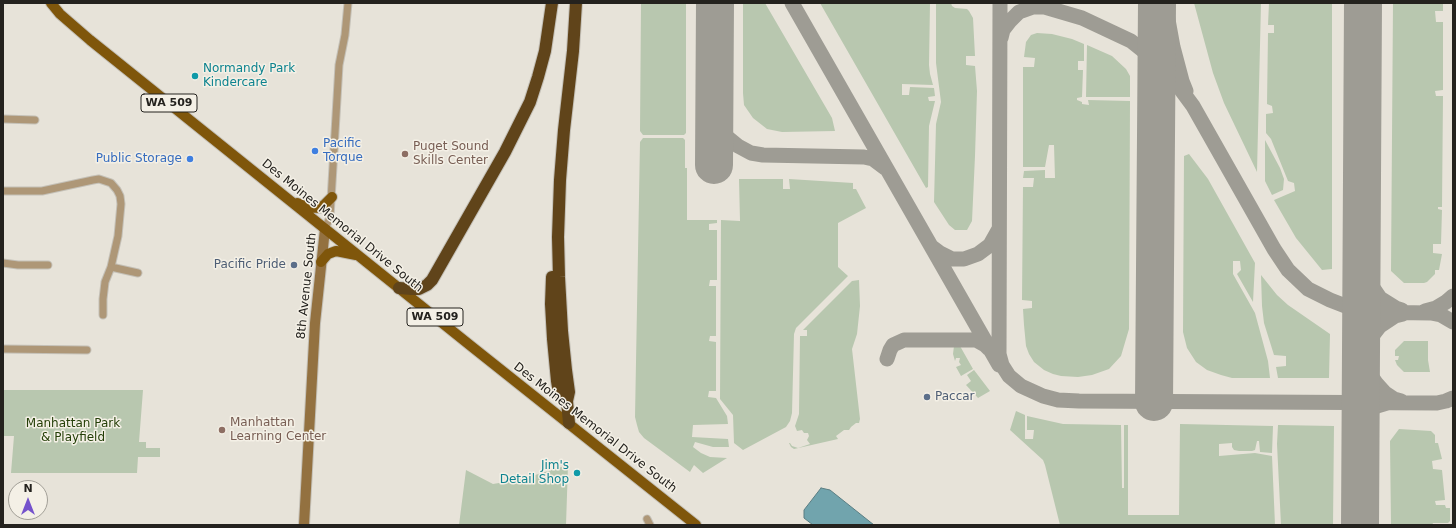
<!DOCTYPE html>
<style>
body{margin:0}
#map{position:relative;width:1456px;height:528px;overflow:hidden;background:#e7e3d9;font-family:"DejaVu Sans",sans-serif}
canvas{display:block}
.frame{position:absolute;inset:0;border:4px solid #24221e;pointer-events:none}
.north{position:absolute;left:8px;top:480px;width:40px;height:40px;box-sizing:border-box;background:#f4f0e6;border:1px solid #a19e96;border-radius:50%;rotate:0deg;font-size:11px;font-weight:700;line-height:16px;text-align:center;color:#24221e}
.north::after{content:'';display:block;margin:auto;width:14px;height:18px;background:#7552cc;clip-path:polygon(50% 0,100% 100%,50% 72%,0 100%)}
</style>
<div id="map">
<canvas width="1456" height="528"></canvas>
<div class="frame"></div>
<div class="north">N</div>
</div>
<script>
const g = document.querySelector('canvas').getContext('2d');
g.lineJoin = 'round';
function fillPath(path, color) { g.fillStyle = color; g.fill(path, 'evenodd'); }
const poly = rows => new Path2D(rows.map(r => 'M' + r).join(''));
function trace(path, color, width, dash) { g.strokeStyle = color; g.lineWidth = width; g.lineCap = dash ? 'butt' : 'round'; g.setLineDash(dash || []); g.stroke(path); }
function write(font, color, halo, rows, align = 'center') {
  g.font = font + ' "DejaVu Sans",sans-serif'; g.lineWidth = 3; g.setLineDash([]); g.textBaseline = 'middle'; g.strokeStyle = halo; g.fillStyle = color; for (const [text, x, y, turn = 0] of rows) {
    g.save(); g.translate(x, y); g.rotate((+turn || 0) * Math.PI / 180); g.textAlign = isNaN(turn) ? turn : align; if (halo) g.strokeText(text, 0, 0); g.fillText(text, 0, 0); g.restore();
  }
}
fillPath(poly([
 [641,3,686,3,686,133,684,135,643,135,640,131],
 [743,3,765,3,832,118,835,131,782,132,767,129,753,118,744,105,743,93],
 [820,3,930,3,929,65,930,74,933,85,902,84,902,95,909,95,910,87,934,88,935,96,928,97,929,101,935,101,929,126,928,187,926,188],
 [936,3,951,3,952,6,955,8,967,9,969,11,973,18,975,56,966,56,966,65,975,66,977,91,975,156,972,221,967,230,955,230,949,225,934,202,936,124,941,102,936,63],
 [1194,3,1261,3,1257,172,1224,103,1213,73],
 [1269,3,1332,3,1332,269,1322,270,1296,238,1274,200,1295,191,1294,183,1288,181,1271,139,1266,133,1266,114,1273,113,1272,106,1267,104,1268,33,1274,33,1274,25,1268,25],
 [1393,3,1443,3,1443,11,1435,11,1436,22,1443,22,1443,90,1435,91,1436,96,1443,96,1442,207,1438,207,1438,209,1442,210,1441,244,1433,244,1433,253,1442,254,1439,270,1435,270,1435,274,1427,282,1424,283,1404,283,1391,271],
 [1037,33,1052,34,1072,39,1084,44,1084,61,1078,61,1078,70,1083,70,1082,97,1077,98,1077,100,1082,102,1082,104,1089,105,1088,100,1130,101,1129,329,1121,356,1109,369,1092,375,1078,377,1061,376,1053,374,1044,370,1034,362,1029,354,1026,346,1024,325,1023,309,1032,308,1032,301,1022,300,1023,187,1033,187,1034,178,1023,178,1024,171,1045,170,1045,178,1055,178,1054,145,1049,145,1045,167,1023,167,1023,67,1034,67,1035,58,1024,57,1026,42,1031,35],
 [1087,45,1112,56,1126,69,1130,76,1130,97,1086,97],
 [643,138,683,138,685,140,685,168,687,168,687,220,717,220,717,223,709,224,709,230,717,230,717,280,710,280,709,286,716,286,716,336,710,336,709,341,716,342,716,391,709,391,708,397,716,398,727,416,728,424,693,425,692,437,728,439,729,447,713,447,695,442,693,447,701,453,710,457,727,458,703,473,694,465,690,472,644,438,639,432,637,425,635,417,640,142],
 [1265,140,1280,168,1284,179,1283,190,1272,195,1265,181],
 [1189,154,1208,179,1255,263,1253,302,1237,274,1241,270,1240,261,1233,261,1233,274,1255,313,1268,361,1270,378,1232,378,1221,375,1207,370,1196,362,1187,348,1183,332,1184,156],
 [739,179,783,179,783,189,790,189,789,179,853,183,853,189,856,189,866,208,838,223,838,267,848,276,796,328,794,334,792,413,790,421,786,427,743,450,734,443,733,415,720,399,721,220,740,221],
 [1261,275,1277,295,1288,305,1330,334,1329,378,1278,378,1276,367,1286,366,1286,356,1274,355,1264,323,1262,306],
 [859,280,860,306,857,334,852,349,860,419,859,423,856,423,851,427,849,430,844,430,836,436,838,439,794,449,791,447,789,443,790,443,792,446,798,448,810,444,807,440,809,436,808,433,804,433,802,430,797,431,795,426,799,414,800,336,807,336,807,330,803,330,852,281],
 [1404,341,1428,341,1428,360,1430,372,1404,372,1397,365,1395,360,1398,360,1399,356,1395,356,1395,350],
 [954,346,960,346,973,369,961,376,956,367,961,365,959,362,960,358,956,358,955,361,953,354],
 [974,370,990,391,978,398,966,385,971,381,967,375],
 [3,390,143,390,139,442,146,442,146,448,160,448,160,457,138,457,137,473,11,473,14,436,3,436],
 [1016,411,1025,415,1025,439,1033,439,1034,430,1027,430,1027,416,1063,424,1121,425,1122,488,1124,488,1124,425,1128,425,1128,515,1179,515,1180,424,1273,426,1272,453,1260,452,1259,441,1257,441,1255,450,1252,451,1239,451,1234,450,1232,447,1232,443,1219,444,1219,456,1255,453,1272,456,1275,525,1060,525,1045,465,1043,460,1010,430],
 [1278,425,1334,426,1333,525,1281,525,1277,444],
 [1399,429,1431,431,1435,435,1435,443,1438,443,1442,459,1432,461,1433,469,1442,470,1445,500,1435,501,1436,505,1445,505,1446,508,1450,508,1450,521,1448,523,1433,523,1432,525,1391,525,1390,441],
 [568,465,566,525,459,525,466,470,493,484,522,479]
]), '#b8c7af');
const water = poly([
 [821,488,830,490,874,525,813,525,804,518,804,510,821,488]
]);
fillPath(water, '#71a4ad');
trace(water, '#5a7d82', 1);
trace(poly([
 [792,3,999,365],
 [1000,3,999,354,1002,365,1009,376,1021,386,1043,396,1058,400,1079,401,1437,403,1446,401,1453,398],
 [1031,3,1082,18,1131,41,1156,61,1176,83,1193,106,1274,249,1288,270,1308,289,1330,300,1361,312,1431,313,1441,315,1453,322],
 [1165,3,1173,47,1182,81,1186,91],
 [1001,38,1003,30,1010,21,1019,12,1033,7,1042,7],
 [715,105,720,126,727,137,738,146,751,153,763,155,864,157,873,159,885,168],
 [932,247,940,253,952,259,964,259,978,254,990,245,999,229],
 [1362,249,1369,282,1380,298,1396,308,1402,310],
 [1425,311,1436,308,1446,302,1453,296],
 [1362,354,1365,367,1376,383,1385,393,1394,399,1401,401],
 [887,359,890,350,893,345,904,340,976,340,985,345,989,349],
 [1361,365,1365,349,1373,335,1380,326,1395,316,1403,314],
 [1361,429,1370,411,1377,406,1387,403]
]), '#9e9c94', 15);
trace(poly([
 [714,165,715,3],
 [1154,402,1157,3],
 [1360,525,1363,3]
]), '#9e9c94', 38);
const street = poly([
 [3,119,35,120],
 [3,191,42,191,93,180,99,179,111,183,117,190,120,196,121,204,118,236,111,267,105,282,103,299,103,315],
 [325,229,330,217,339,65,345,35,348,3],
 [3,263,18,265,48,265],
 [111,267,138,273],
 [3,349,87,350],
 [647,519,650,525]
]);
const secondary = poly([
 [304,525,315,323,325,229]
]);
const primary = poly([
 [51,3,60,14,90,40,471,346,696,525],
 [297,203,307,207,319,208,324,205,332,197],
 [321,262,328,254,336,251,356,255]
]);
const highway = poly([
 [552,277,551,304,553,339,557,381,559,393,567,401],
 [399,288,412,289,419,289,427,285,432,280,505,152,530,102,538,77,545,51,552,3],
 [569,423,567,401,569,392,566,370,562,331,559,277,558,237,560,180,564,130,573,51,576,3]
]);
trace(street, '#c4c0b7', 9);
trace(secondary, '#c4c0b7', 12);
trace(primary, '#c4c0b7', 12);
trace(highway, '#c4c0b7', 14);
trace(street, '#ae9777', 7);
trace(secondary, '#937140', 10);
trace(primary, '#7f560b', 10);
trace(highway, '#60441a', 12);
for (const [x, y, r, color] of [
 [195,76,4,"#0f9aa8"],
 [315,151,4,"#3f7fe0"],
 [405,154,4,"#8d6e63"],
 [190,159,4,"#3f7fe0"],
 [294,265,4,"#5c6f8a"],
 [927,397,4,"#5c6f8a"],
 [222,430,4,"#8d6e63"],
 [577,473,4,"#0f9aa8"]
]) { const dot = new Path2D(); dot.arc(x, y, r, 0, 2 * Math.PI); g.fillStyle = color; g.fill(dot); trace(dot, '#f4f0e6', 1.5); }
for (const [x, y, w] of [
 [169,103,56],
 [435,317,56]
]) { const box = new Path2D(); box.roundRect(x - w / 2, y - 9, w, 18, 3); g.fillStyle = '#f4f0e6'; g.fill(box); trace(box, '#24221e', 1); }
write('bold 11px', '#24221e', null, [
 ["WA 509",169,103],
 ["WA 509",435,317]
]);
write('12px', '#0d838f', '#f4f0e6', [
 ["Normandy Park",203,69],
 ["Kindercare",203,83],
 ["Jim's",569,466,"right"],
 ["Detail Shop",569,480,"right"]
], 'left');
write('12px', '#366cbe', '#f4f0e6', [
 ["Pacific",323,144],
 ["Torque",323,158],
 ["Public Storage",182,159,"right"]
], 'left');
write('12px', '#785e54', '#f4f0e6', [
 ["Puget Sound",413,147],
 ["Skills Center",413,161],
 ["Manhattan",230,423],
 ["Learning Center",230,437]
], 'left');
write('12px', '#24221e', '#f4f0e6', [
 ["Des Moines Memorial Drive South",342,226,39],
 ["8th Avenue South",307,286,-84],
 ["Des Moines Memorial Drive South",595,428,38]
]);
write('12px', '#4e5e75', '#f4f0e6', [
 ["Pacific Pride",286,265],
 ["Paccar",935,397,"left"]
], 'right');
write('12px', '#233e07', '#f4f0e6', [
 ["Manhattan Park",73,424],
 ["& Playfield",73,438]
]);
</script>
